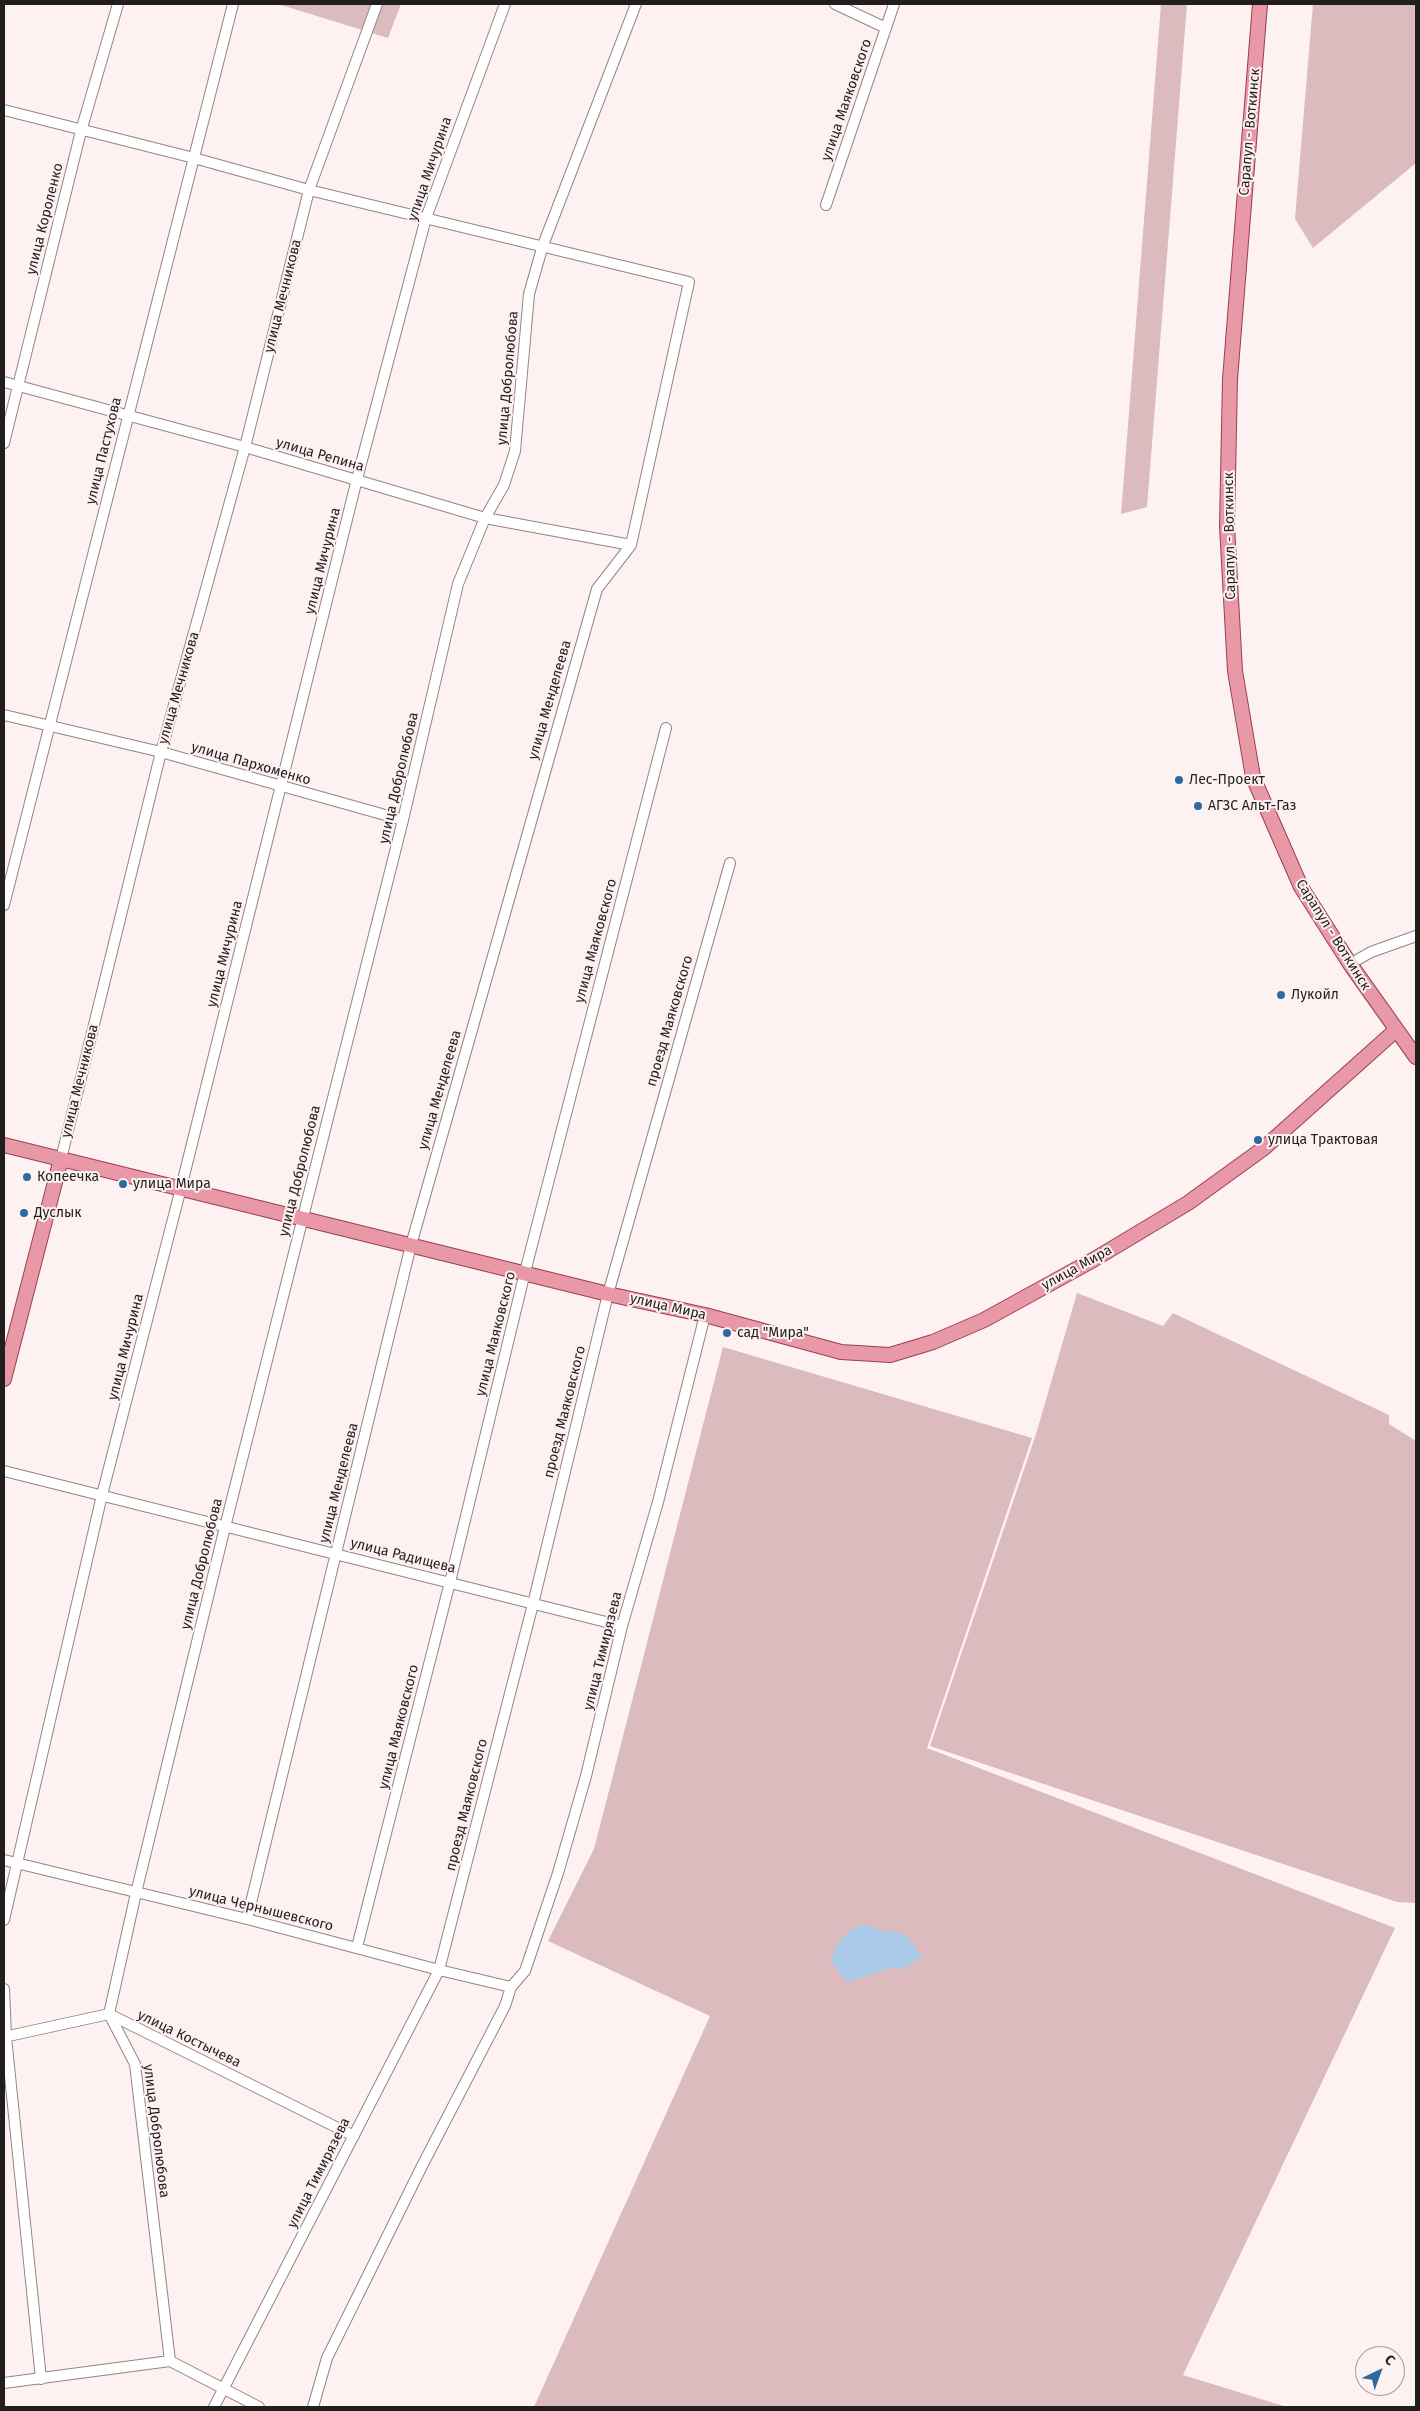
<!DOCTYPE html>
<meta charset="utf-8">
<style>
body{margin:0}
#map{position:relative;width:1420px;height:2411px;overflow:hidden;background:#fdf1f1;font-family:"Fira Sans",sans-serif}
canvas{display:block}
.frame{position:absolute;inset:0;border:5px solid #231e1e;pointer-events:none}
.north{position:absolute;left:1355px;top:2346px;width:50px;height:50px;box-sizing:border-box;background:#fdf1f1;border:1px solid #a69d9d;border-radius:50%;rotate:42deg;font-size:14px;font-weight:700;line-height:20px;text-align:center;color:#231e1e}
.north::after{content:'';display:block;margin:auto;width:18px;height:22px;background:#2e69a1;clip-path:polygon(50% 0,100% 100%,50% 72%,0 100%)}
</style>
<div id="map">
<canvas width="1420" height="2411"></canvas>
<div class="frame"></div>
<div class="north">С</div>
</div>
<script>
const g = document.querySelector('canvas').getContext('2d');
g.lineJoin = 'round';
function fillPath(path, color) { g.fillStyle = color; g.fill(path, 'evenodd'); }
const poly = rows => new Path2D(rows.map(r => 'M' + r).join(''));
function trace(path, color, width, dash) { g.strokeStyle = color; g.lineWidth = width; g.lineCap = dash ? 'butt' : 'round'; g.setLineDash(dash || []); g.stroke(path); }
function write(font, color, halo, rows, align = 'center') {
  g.font = font + ' "Fira Sans",sans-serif'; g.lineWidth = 4; g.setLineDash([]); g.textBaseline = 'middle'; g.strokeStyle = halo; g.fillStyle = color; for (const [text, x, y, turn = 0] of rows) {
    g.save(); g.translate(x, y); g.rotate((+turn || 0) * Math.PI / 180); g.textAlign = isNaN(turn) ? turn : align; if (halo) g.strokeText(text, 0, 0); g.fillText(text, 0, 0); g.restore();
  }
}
fillPath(poly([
 [278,4,401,4,388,38],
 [1161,4,1187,4,1147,507,1121,514],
 [1313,4,1416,4,1416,163,1313,248,1295,219],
 [1077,1293,1163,1326,1173,1313,1389,1415,1389,1424,1416,1441,1416,1903,1397,1902,930,1746,1036,1434],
 [723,1347,1032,1438,927,1748,1395,1928,1183,2375,1287,2407,534,2407,710,2016,548,1941,594,1849]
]), '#dbbbbd');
fillPath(poly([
 [865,1924,881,1931,895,1931,908,1937,922,1957,901,1970,892,1967,847,1982,830,1960,838,1943,852,1929]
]), '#abcaea');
const minor = poly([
 [835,4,886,28],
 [4,110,194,158,309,190,689,282,631,545,597,589,411,1245,247,1919],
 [826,205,894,4],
 [4,382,245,447,485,518,631,545],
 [4,443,81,131,118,4],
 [4,715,161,752,403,820],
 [4,905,233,4],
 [1350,964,1371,952,1416,936],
 [61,1159,161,752,245,447,309,190,377,4],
 [4,1471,622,1626],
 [4,1860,247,1919,439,1970,511,1987],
 [4,1920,102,1495,181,1188,357,479,426,218,505,4],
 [357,1947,450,1582,525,1272,666,728],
 [4,1989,6,2037,41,2379],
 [4,2037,109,2014,354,2136],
 [170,2361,135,2064,109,2014,136,1893,225,1527,403,820,458,584,485,518,504,485,515,451,529,294,543,245,636,4],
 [4,2383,170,2361,259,2407],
 [214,2407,439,1970,533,1604,608,1294,730,863],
 [313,2407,327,2358,422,2166,505,2006,511,1987,525,1971,558,1873,586,1776,622,1626,658,1502,705,1315]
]);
const major = poly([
 [1260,4,1230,379,1227,526,1235,671,1253,777,1301,887,1350,964,1416,1057],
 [4,1145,608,1294,705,1315,841,1352,890,1355,933,1342,984,1320,1093,1260,1188,1203,1264,1148,1396,1030],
 [4,1379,61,1159]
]);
trace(minor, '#938586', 12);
trace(major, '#994150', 16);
trace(minor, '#fff', 10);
trace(major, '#e898a6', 14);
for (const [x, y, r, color] of [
 [1179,780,5,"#2e69a1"],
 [1198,806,5,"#2e69a1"],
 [1281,995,5,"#2e69a1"],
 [1258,1140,5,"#2e69a1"],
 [27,1177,5,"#2e69a1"],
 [123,1184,5,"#2e69a1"],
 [24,1213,5,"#2e69a1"],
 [727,1333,5,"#2e69a1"]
]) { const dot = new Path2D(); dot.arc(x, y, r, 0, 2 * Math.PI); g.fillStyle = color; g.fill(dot); trace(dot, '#fdf1f1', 2); }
write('14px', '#231e1e', '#fdf1f1', [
 ["улица Маяковского",847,100,-71],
 ["Сарапул - Воткинск",1250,132,-85],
 ["улица Мичурина",430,169,-71],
 ["улица Короленко",45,219,-76],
 ["улица Мечникова",283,296,-76],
 ["улица Добролюбова",508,378,-85],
 ["улица Пастухова",104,451,-76],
 ["улица Репина",320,455,16],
 ["Сарапул - Воткинск",1230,536,-91],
 ["улица Мичурина",323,561,-76],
 ["улица Мечникова",179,688,-74],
 ["улица Менделеева",550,700,-74],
 ["улица Пархоменко",251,764,16],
 ["улица Добролюбова",399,778,-77],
 ["Сарапул - Воткинск",1333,935,58],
 ["улица Маяковского",596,941,-75],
 ["улица Мичурина",225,954,-76],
 ["проезд Маяковского",670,1021,-74],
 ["улица Мечникова",80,1081,-76],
 ["улица Менделеева",440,1090,-74],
 ["улица Добролюбова",300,1171,-76],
 ["улица Мира",1077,1268,-29],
 ["улица Мира",668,1307,13],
 ["улица Маяковского",496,1334,-76],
 ["улица Мичурина",126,1347,-76],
 ["проезд Маяковского",565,1412,-76],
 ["улица Менделеева",339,1483,-76],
 ["улица Радищева",403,1556,14],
 ["улица Добролюбова",202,1564,-76],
 ["улица Тимирязева",603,1651,-76],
 ["улица Маяковского",399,1727,-76],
 ["проезд Маяковского",467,1805,-76],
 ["улица Чернышевского",261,1909,14],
 ["улица Костычева",189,2039,26],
 ["улица Добролюбова",156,2131,83],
 ["улица Тимирязева",319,2173,-63]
]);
write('14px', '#231e1e', '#fdf1f1', [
 ["Лес-Проект",1189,780],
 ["АГЗС Альт-Газ",1208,806],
 ["Лукойл",1291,995],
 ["улица Трактовая",1268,1140],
 ["Копеечка",37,1177],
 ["улица Мира",133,1184],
 ["Дуслык",34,1213],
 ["сад \"Мира\"",737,1333]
], 'left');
</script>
